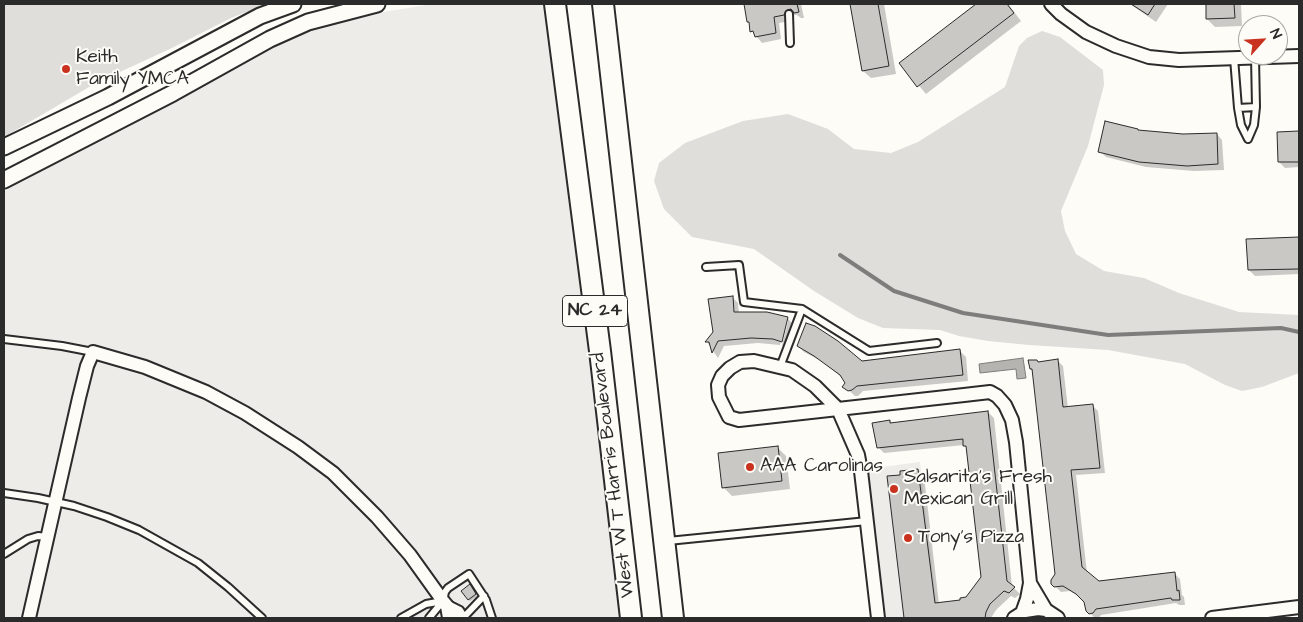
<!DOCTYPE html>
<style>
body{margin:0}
#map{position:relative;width:1303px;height:622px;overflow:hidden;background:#fdfcf7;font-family:"Architects Daughter",sans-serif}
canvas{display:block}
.frame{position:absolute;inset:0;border:5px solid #2b2b2b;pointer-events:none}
.north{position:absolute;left:1238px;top:15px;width:50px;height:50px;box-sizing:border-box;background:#fdfcf7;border:1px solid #a9a8a5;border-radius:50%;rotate:64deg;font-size:14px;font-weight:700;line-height:20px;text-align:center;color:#2b2b2b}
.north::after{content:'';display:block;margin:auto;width:18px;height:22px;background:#c8321e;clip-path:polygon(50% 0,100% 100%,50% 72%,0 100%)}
</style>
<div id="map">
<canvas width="1303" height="622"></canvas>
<div class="frame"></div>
<div class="north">N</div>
</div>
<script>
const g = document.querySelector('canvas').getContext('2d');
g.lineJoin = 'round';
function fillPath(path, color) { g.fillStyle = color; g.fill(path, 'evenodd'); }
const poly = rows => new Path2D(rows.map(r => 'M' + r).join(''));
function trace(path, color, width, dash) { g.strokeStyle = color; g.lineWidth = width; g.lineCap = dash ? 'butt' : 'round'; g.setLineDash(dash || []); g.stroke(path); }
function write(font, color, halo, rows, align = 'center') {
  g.font = font + ' "Architects Daughter",sans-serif'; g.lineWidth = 4; g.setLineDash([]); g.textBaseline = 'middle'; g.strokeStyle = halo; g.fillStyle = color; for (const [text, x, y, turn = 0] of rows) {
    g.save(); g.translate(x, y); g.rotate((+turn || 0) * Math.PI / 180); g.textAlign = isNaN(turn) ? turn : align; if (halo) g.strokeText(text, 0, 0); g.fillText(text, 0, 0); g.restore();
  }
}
fillPath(poly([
 [433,4,542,4,546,11,594,389,621,618,4,618,4,187,102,139,297,35,321,26,364,15],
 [920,462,938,618,886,618,867,469]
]), '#edece8');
fillPath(poly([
 [4,4,267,4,231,18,172,48,96,83,4,137],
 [1042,31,1060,37,1103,70,1104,85,1088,146,1061,211,1065,231,1076,254,1104,271,1144,278,1179,293,1239,312,1299,315,1299,373,1262,387,1242,391,1225,385,1185,364,1108,350,1029,345,988,341,959,336,940,330,883,328,858,318,814,291,754,249,692,237,664,209,654,181,659,163,685,143,743,121,788,114,828,129,854,149,891,153,918,142,1005,87,1019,46,1027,38]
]), '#dfdeda');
const water = poly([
 [1023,358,1026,378,1017,379,1016,369,980,373,979,364,1023,358]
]);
fillPath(water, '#b5b4b1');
trace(water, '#7e7d7b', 1);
fillPath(poly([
 [745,4,801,4,804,18,801,18,797,15,793,15,790,21,779,23,781,39,762,43,752,31,750,24,748,22],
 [851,4,884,4,896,74,871,78,863,71],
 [978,4,1008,4,1021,21,926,94,900,63],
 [1130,4,1168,4,1156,22],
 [1207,4,1241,4,1242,26,1215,27,1207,19],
 [1140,132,1183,135,1217,134,1222,140,1224,170,1194,171,1146,167,1106,157,1100,151],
 [1299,132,1299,167,1285,168,1279,162,1278,133],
 [1299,239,1299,274,1255,276,1249,270,1247,241],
 [732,297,738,303,739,314,787,318,793,324,787,347,782,346,788,321,786,321,780,345,758,343,724,346,718,358,707,342,714,333],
 [798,346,861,362,960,351,966,357,968,381,863,391,858,396,855,396,844,386,847,383,843,378,821,361,804,352],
 [1057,360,1063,366,1068,408,1092,405,1098,411,1105,473,1076,475,1087,573,1098,582,1174,573,1180,579,1182,595,1184,597,1185,605,1179,605,1176,603,1101,615,1099,618,1095,618,1087,610,1085,602,1083,599,1070,591,1061,592,1055,586,1056,574,1034,372,1031,369,1038,363],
 [988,412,994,418,1012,586,1020,594,1015,598,1011,596,996,610,991,618,906,618,888,477,902,476,918,470,924,476,939,604,961,601,966,598,982,577,968,449,964,445,884,453,878,447,890,421,892,424],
 [778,448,786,456,790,489,732,496,724,488,720,455],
 [471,588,477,596,470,601,463,591]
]), '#0003');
trace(poly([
 [840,255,894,291,963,313,1108,335,1281,328,1299,332]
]), '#7e7d7b', 4);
const building = poly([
 [744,4,797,4,799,12,794,13,791,9,787,10,784,15,774,17,776,33,755,37,753,31,750,32,749,22,747,22,744,4],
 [850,4,878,4,889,66,862,71,850,4],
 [976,4,1007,4,1014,13,917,87,899,63,976,4],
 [1131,4,1155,4,1148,15,1131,4],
 [1206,4,1234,4,1235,18,1206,19,1206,4],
 [1105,121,1138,129,1138,130,1183,134,1217,133,1218,164,1187,166,1139,162,1098,152,1105,121],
 [1299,131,1299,162,1278,162,1277,132,1299,131],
 [1299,237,1299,269,1248,270,1246,239,1299,237],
 [733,296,734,312,767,312,788,317,782,342,773,339,751,338,718,341,712,353,709,342,705,342,713,332,708,299,733,296],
 [806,323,815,326,838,341,862,361,960,349,963,375,857,386,852,390,848,391,842,387,845,383,840,375,814,356,797,346,806,323],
 [1058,359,1063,407,1093,404,1100,468,1071,470,1082,567,1099,581,1175,572,1177,591,1179,590,1180,600,1172,600,1171,598,1096,609,1093,613,1089,614,1086,611,1084,602,1076,594,1063,586,1054,587,1051,584,1051,580,1055,574,1032,369,1030,369,1028,360,1037,360,1038,362,1058,359],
 [988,411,1007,581,1015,587,1009,593,1004,591,990,604,986,612,985,618,904,618,887,476,900,475,900,471,918,469,935,603,960,600,960,598,966,597,981,577,966,446,963,446,963,439,877,448,872,423,890,420,890,423,988,411],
 [778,446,782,481,722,488,718,453,778,446],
 [470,584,476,594,468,600,461,591,470,584]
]);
fillPath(building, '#c9c8c4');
trace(building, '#2b2b2b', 1);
const service = poly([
 [789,14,790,43],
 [1234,58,1238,108,1241,125,1248,139,1254,125,1256,107,1255,57],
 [1238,108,1256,107],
 [706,267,739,265,744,302,802,309,780,367],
 [802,309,869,351,937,343],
 [4,339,62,346,93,352],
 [4,493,38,498,74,506,107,517,139,530,198,563,228,587,262,618],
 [668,541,867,521],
 [4,554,28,539,38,536,48,537],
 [450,605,460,610,465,618],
 [464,617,484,596],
 [401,618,426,604,443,601,429,618],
 [446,618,443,601,445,592,448,588,469,574,486,600,492,618]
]);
const minor = poly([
 [1051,4,1061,14,1086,32,1116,46,1149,57,1179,60,1299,56],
 [1030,583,1046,610],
 [29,618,79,398,87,366,93,352,145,367,206,392,245,413,298,447,333,473,377,517,410,555,443,601,457,618],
 [878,618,861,471,858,455,838,409,815,386,792,370,754,361,740,362,730,368,722,376,718,385,719,397,729,417,739,420,964,395,990,392,997,396,1005,405,1012,420,1016,442,1030,583,1027,599,1022,613],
 [1014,618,1025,611,1038,609,1046,610,1058,618],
 [1212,618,1299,607]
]);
const tertiary = poly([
 [4,147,108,97,260,16,293,4],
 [4,180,173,93,270,39,308,22,377,4]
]);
const primary = poly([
 [555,4,600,351,631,618],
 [603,4,673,618]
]);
trace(service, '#2b2b2b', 10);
trace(minor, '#2b2b2b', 16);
trace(tertiary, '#2b2b2b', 19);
trace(primary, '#2b2b2b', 24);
trace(service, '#fdfcf7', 6);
trace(minor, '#fdfcf7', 12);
trace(tertiary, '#fdfcf7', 15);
trace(primary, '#fdfcf7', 20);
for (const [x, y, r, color] of [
 [66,69,5,"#c8321e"],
 [750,467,5,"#c8321e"],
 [894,489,5,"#c8321e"],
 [908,538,5,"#c8321e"]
]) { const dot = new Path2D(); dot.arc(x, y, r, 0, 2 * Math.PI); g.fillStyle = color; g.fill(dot); trace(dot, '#fdfcf7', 2); }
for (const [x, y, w] of [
 [595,311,65]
]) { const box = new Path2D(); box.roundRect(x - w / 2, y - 15.5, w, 31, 4); g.fillStyle = '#fdfcf7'; g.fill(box); trace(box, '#2b2b2b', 1); }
write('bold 18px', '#2b2b2b', null, [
 ["NC 24",595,311]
]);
write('19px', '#2b2b2b', '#fdfcf7', [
 ["Keith",76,58],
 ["Family YMCA",76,80],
 ["AAA Carolinas",760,467],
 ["Salsarita's Fresh",904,478],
 ["Mexican Grill",904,500],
 ["Tony's Pizza",918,538]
], 'left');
write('19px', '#2b2b2b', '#fdfcf7', [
 ["West W T Harris Boulevard",614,475,-97]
]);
</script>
